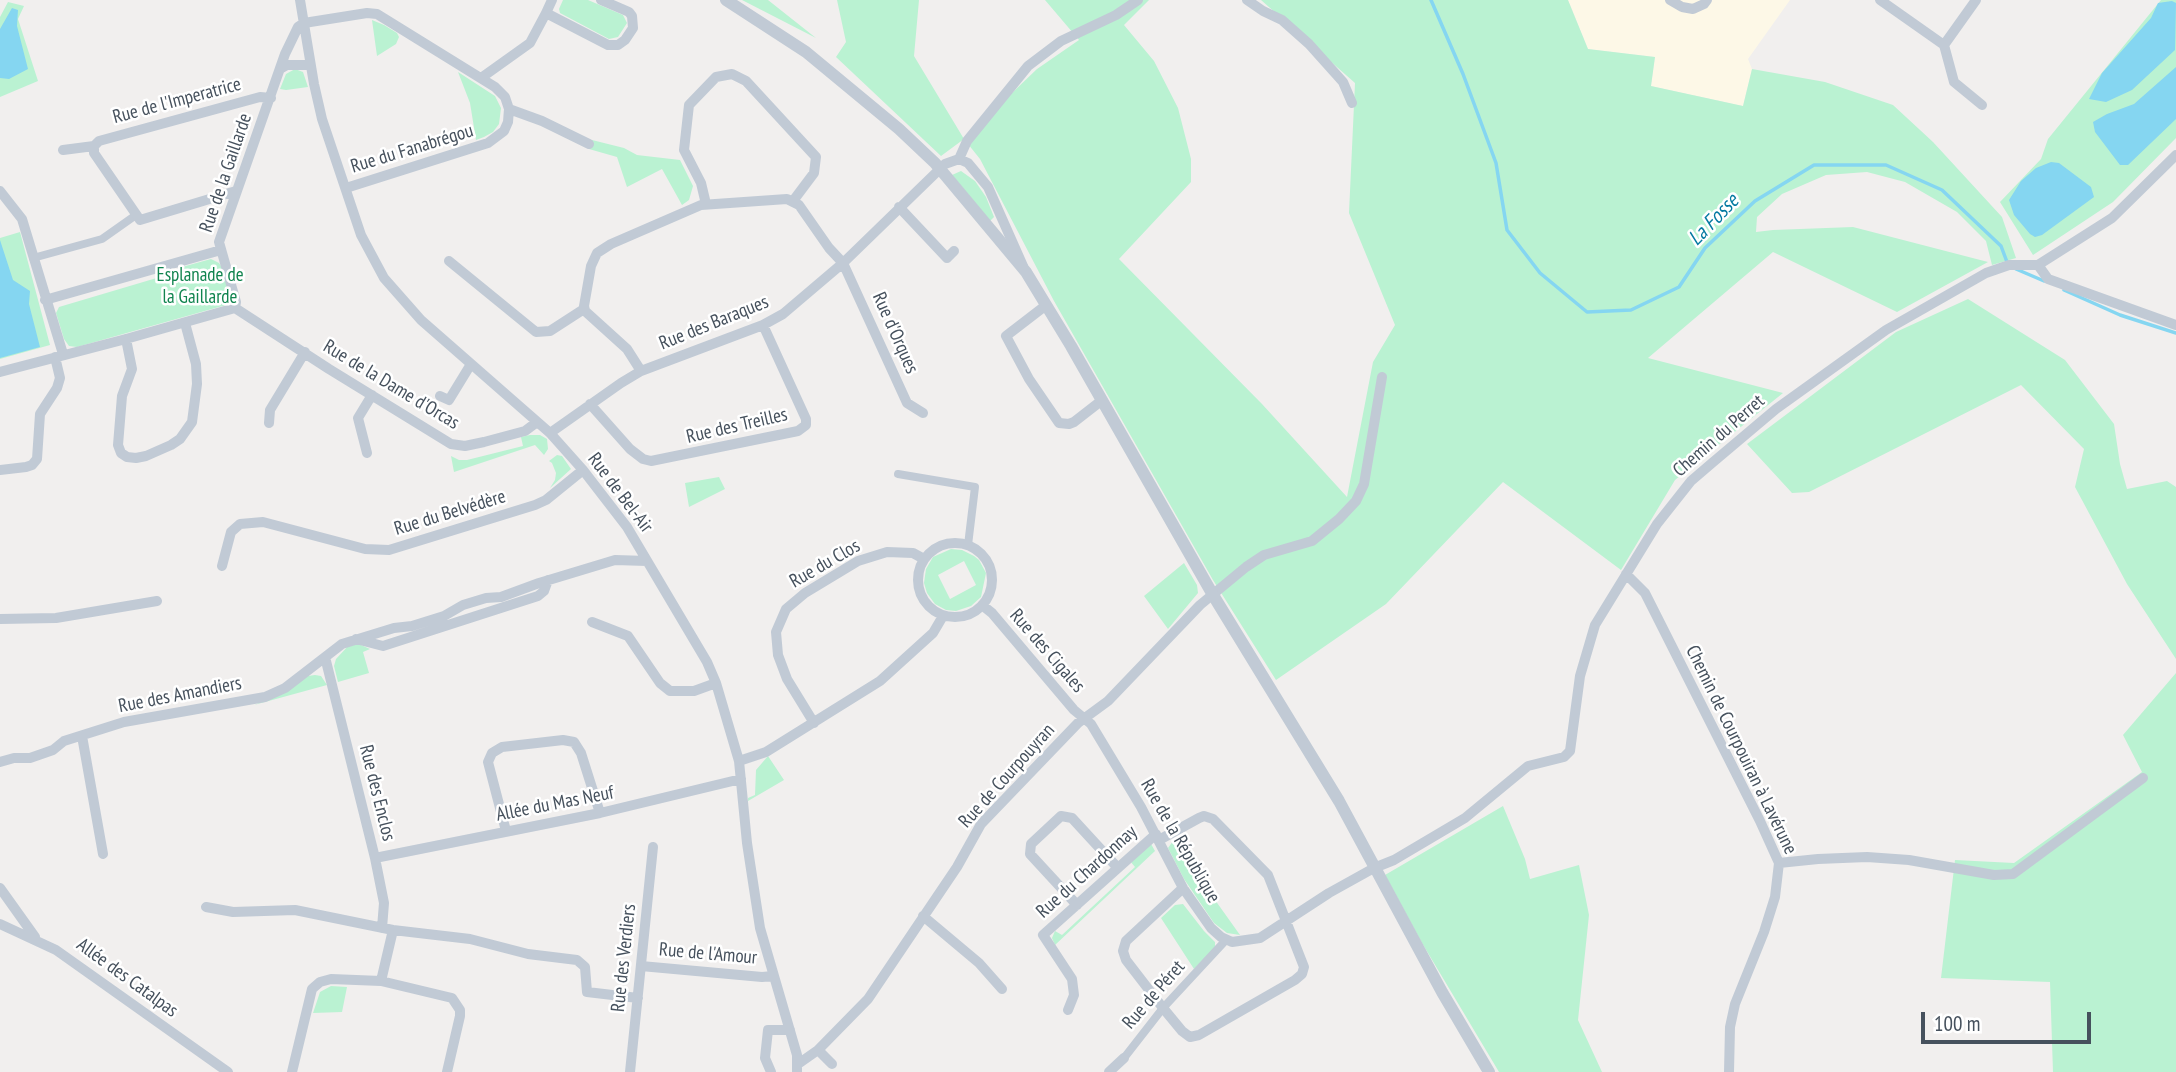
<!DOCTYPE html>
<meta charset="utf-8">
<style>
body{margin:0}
#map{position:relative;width:2176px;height:1072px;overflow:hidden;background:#f1efee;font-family:"PT Sans Narrow",sans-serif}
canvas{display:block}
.scale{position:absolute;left:1921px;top:1012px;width:170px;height:32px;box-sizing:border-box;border:4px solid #46515d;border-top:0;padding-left:9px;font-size:21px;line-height:24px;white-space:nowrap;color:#46515d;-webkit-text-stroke:5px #fff;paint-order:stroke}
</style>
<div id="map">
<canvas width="2176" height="1072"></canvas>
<div class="scale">100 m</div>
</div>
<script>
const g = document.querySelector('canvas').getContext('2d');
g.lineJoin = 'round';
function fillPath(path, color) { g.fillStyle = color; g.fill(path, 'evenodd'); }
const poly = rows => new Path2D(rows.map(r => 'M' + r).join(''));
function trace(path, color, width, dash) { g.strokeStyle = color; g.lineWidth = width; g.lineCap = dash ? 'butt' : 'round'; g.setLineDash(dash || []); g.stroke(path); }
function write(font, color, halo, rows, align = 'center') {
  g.font = font + ' "PT Sans Narrow",sans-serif'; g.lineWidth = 5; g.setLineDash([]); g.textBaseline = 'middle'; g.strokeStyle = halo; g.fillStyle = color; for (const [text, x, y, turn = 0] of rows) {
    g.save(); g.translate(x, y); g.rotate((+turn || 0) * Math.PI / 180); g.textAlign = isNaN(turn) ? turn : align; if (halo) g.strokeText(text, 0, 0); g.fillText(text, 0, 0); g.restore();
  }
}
fillPath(poly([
 [1568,0,1790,0,1748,59,1752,69,1743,106,1651,86,1655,57,1588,49]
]), '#fdf8e7');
fillPath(poly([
 [563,0,588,0,623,15,627,23,618,37,609,39,560,13,559,9],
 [742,0,768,0,816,38],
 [837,0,919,0,914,56,964,139,1037,69,1079,40,1045,0,1149,0,1124,25,1154,61,1178,108,1191,159,1191,182,1119,259,1262,404,1347,497,1373,362,1395,325,1349,213,1355,83,1261,0,1568,0,1588,49,1655,57,1651,86,1743,106,1752,69,1825,82,1893,105,1933,142,2002,217,2016,258,1992,265,1986,241,1957,212,1905,182,1867,172,1826,175,1782,194,1757,217,1756,232,1773,230,1853,227,1988,262,1897,312,1773,252,1648,358,1783,393,1675,480,1621,570,1503,482,1386,604,1276,680,1213,580,1054,301,980,159,964,139,941,156,836,57,846,42],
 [2161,0,2176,0,2176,138,2113,202,2033,255,2000,202,2041,159,2048,139],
 [8,2,24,6,18,19,38,81,0,97,0,17],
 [372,20,384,25,397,33,399,37,396,44,377,56],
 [295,69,303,72,308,87,286,90,280,89,286,74],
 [458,72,495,96,501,108,499,124,493,132,484,137,476,140,470,103],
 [592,140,624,148,637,155,680,160,693,186,689,200,682,205,662,169,627,187,617,157,589,149],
 [961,171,975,181,986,197,994,217,990,221,952,175],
 [20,232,50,345,0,359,0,238],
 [211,259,219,263,223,269,231,298,226,305,77,347,69,346,64,339,56,313,59,307,160,277,182,267],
 [1968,299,2065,360,2114,424,2120,464,2127,489,2167,481,2176,487,2176,659,2127,584,2075,487,2084,449,2021,385,1809,492,1792,493,1747,444,1896,332],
 [530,435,540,435,547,439,548,449,544,455,535,445,454,472,451,456,459,460,467,460,523,446,521,437],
 [557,455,562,456,571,469,550,488,555,480,556,473,552,463,549,461],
 [719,477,725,489,689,507,685,483],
 [951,549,962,550,974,556,979,560,986,573,981,597,971,606,956,611,946,610,935,604,927,593,924,583,926,569,933,557],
 [964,561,976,585,950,599,938,575],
 [1184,563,1197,585,1198,593,1168,629,1144,596],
 [349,645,361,645,370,649,363,652,369,673,338,682,334,666,336,659],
 [2176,673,2176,1072,2053,1072,2050,982,1941,978,1955,860,2014,863,2142,772,2123,735],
 [315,675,321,676,327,685,254,705,274,697,308,676],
 [768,756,784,780,748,801,748,798,755,795,756,770],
 [1503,806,1525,859,1530,879,1579,865,1589,915,1578,1020,1602,1072,1499,1072,1422,943,1385,875],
 [1173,841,1240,935,1227,933,1214,923,1184,879,1168,848],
 [1151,844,1155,851,1055,945,1052,938,1055,931,1062,935,1135,867,1130,861],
 [1183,904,1204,931,1215,942,1215,948,1194,969,1161,918,1175,905],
 [331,986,347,987,342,1012,313,1013,320,992]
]), '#baf2d2');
fillPath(poly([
 [2172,1,2176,3,2175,50,2132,90,2106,102,2089,99,2102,73,2151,18,2158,3],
 [12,8,18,10,17,26,28,69,9,79,0,78,0,29],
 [2176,67,2176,119,2128,165,2120,165,2095,132,2093,122,2107,114,2134,104],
 [2051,162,2059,163,2091,187,2094,197,2042,235,2035,237,2030,234,2014,215,2009,200,2021,181,2036,168],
 [0,240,13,280,30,291,29,304,40,347,0,358]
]), '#85d6f1');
trace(poly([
 [1431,0,1463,74,1496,163,1507,230,1540,273,1587,312,1631,310,1679,287,1705,248,1755,201,1814,165,1886,165,1942,190,2001,246,2007,262],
 [2016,269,2044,281],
 [2064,290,2120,315,2176,333]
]), '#85d6f1', 3.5);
trace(poly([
 [33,258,102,239,136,215],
 [898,474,975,487,968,545],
 [1124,1058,1163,1008,1226,940]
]), '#c1cad5', 8);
trace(poly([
 [300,0,314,84,322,119,361,235,384,278,421,320,550,433,583,470,627,527,707,662,716,683,739,761,747,843,760,928,797,1055,797,1072],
 [552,0,546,13,608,45,618,45,625,40,633,28,632,16,629,12,601,0],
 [1247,0,1263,11,1282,20,1309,44,1343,82,1352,103],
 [1670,0,1682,7,1693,9,1704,4,1707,0],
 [1880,0,1944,45,1954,82,1982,105],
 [304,23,367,13,377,14,495,87,505,97,509,109,508,122,504,131,488,143,346,188],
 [1944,45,1976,0],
 [280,69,287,65,310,65],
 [481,78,530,43,546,13],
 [509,109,542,121,589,144],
 [94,146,94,153,140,220,236,191],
 [63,150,94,146,99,141,260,97,271,98],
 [959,159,967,141,1028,66,1061,41,1116,15,1138,0],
 [0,191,22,219,63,354],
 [706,204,701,183,684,150,689,105,716,77,732,74,746,81,816,157,814,173,793,201],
 [899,207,947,258,954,251],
 [449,261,536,332,550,331,584,309],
 [2038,265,2048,279,2176,325],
 [45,300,221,250],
 [1045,306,1006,336,1029,379,1059,423,1069,424,1074,422,1101,401],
 [235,308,329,369,451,444,465,446,484,442,525,431,537,422],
 [235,308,236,302,219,242,285,54,298,27,304,23],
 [126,339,132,369,122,396,118,445,121,453,127,457,136,458,146,456,171,445,180,439,192,422,197,384,196,364,185,323],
 [641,371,627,349,585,311,584,306,591,266,597,253,611,244,701,205,787,199,799,205,829,248,843,263,907,403,923,413],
 [0,372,126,339,235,308],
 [440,396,449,400,471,364],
 [590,404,630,449,643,459,651,461,798,431,806,425,806,419,763,325],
 [269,423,270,410,305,352],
 [550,433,621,383,641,371,763,325,783,314,843,263,945,164,959,159,968,163,988,187,1023,266],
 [367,453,358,418,372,395],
 [0,470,26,467,32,465,37,459,40,414,57,388,60,378,55,357],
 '918 580a37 37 0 1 1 74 0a37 37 0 1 1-74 0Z',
 [222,566,231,532,240,524,263,522,365,549,389,550,535,505,546,500,583,470],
 [1626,574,1645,593,1760,821,1779,863,1775,897,1764,932,1735,1004,1730,1027,1729,1072],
 [982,605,992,613,1074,710,1091,724,1141,807,1183,888,1211,928,1221,937,1232,942,1260,938,1329,893,1374,868,1394,860,1465,818,1528,766,1564,757,1570,751,1580,676,1595,625,1657,524,1691,481,1712,463,1776,409,1886,330,1986,273,2009,265,2038,265,2112,218,2176,155],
 [0,619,56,618,157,601],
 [592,622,628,636,660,683,670,691,694,691,716,683],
 [356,639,383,646,538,596,544,591,548,580],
 [325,657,375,858,384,903,382,928],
 [814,723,787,679,778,655,776,632,786,609,805,593,858,561,887,552,913,553,924,559],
 [82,736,103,854],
 [739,761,766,752,880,681,933,633,943,616],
 [0,762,14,758,30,758,53,750,64,741,124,722,265,697,285,688,342,644,394,628,412,626,444,616,463,605,486,598,501,597,539,583,615,560,647,561],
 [506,831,488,762,492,753,502,747,563,740,574,742,581,753,600,813],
 [1159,840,1199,818,1204,816,1213,819,1268,875,1304,967,1302,974,1295,980,1199,1035,1190,1037,1182,1031,1163,1008,1126,960,1123,951,1126,941,1183,888],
 [375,858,600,813,741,779],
 [1779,863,1818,859,1867,857,1909,860,1994,875,2013,874,2143,778],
 [0,888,35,937],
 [1077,905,1030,854,1031,844,1061,816,1072,818,1117,867],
 [206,907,233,912,295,910,393,930,470,939,528,954,577,960,585,967,587,992,638,998],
 [923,916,979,963,1002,989],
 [0,924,56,950,228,1072],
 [641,966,762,977,773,976],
 [381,981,393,930],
 [1068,1010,1074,995,1072,979,1043,935,1156,834],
 [818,1050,832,1064],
 [798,1064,818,1050,868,999,957,867,981,824,1078,723,1108,701,1200,605,1246,567,1264,555,1312,541,1339,519,1356,501,1364,484,1382,377],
 [292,1072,312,989,320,982,331,979,381,981,452,998,460,1010,460,1016,447,1072],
 [630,1072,653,847],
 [771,1072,765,1058,768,1030,790,1030],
 [1109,1072,1124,1058]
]), '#c1cad5', 10);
trace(poly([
 [726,0,806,52,899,129,935,163,1026,272,1071,346,1213,595,1339,801,1442,992,1489,1072]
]), '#c1cad5', 12);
write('19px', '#46515d', '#fff', [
 ["Rue de l'Imperatrice",177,101,-15],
 ["Rue du Fanabrégou",412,149,-17],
 ["Rue de la Gaillarde",226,173,-71],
 ["Rue des Baraques",714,323,-22],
 ["Rue d'Orques",895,333,66],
 ["Rue de la Dame d'Orcas",391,385,31],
 ["Rue des Treilles",737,426,-13],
 ["Chemin du Perret",1719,436,-41],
 ["Rue de Bel-Air",620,493,53],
 ["Rue du Belvédère",450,513,-17],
 ["Rue du Clos",825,564,-30],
 ["Rue des Cigales",1047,651,49],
 ["Rue des Amandiers",180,695,-11],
 ["Chemin de Courpouiran à Lavérune",1741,750,64],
 ["Rue de Courpouyran",1007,776,-48],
 ["Rue des Enclos",377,793,76],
 ["Allée du Mas Neuf",555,804,-11],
 ["Rue de la République",1180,841,60],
 ["Rue du Chardonnay",1087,872,-42],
 ["Rue de l'Amour",708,954,5],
 ["Rue des Verdiers",624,958,-84],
 ["Allée des Catalpas",127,978,36],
 ["Rue de Péret",1154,995,-49]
]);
write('19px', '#11844f', '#fff', [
 ["Esplanade de",200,276],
 ["la Gaillarde",200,298]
]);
write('italic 21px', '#057aa2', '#fff', [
 ["La Fosse",1714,220,-46]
]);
</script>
